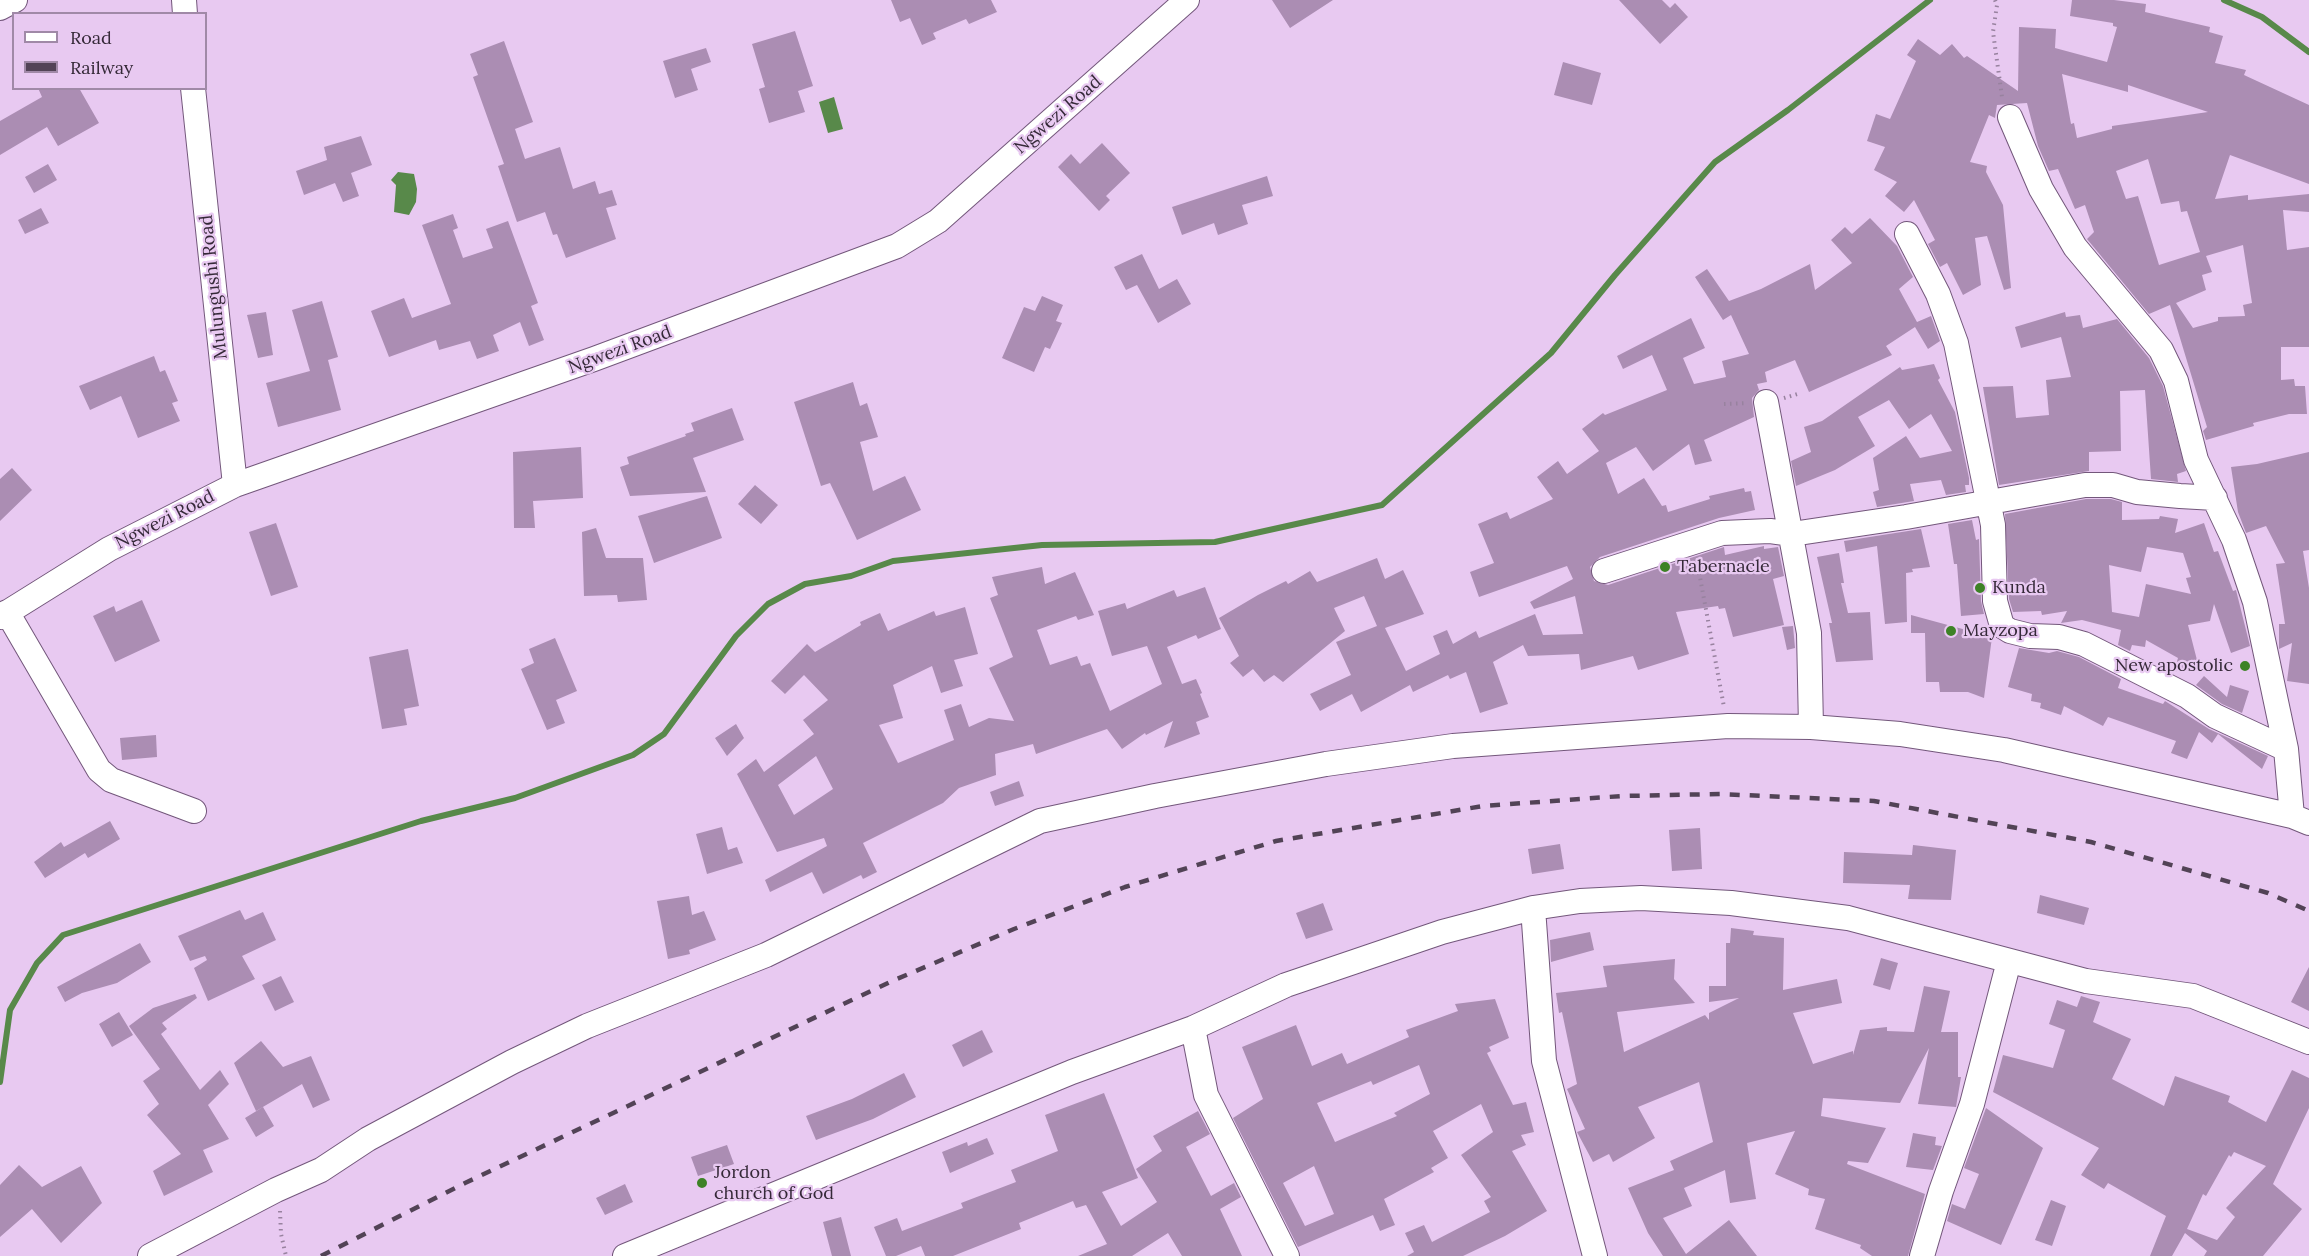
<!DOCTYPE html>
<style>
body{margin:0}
#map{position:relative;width:2309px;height:1256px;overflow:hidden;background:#e8c9f1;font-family:Lora,serif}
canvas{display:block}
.legend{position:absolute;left:12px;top:12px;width:195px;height:78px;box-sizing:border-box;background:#e8c9f1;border:2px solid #a089a7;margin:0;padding:8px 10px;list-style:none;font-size:18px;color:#352938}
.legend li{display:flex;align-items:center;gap:12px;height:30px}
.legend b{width:30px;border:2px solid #a089a7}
</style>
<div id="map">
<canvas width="2309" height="1256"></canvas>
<ul class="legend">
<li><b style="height:8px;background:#fff"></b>Road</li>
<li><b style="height:8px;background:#524356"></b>Railway</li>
</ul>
</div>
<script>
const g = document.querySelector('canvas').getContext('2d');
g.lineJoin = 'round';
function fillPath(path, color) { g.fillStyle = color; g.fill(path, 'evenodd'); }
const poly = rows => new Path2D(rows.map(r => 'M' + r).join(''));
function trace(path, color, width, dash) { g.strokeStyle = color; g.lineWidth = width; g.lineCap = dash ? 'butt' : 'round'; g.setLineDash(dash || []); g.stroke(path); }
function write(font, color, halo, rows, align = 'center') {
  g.font = font + ' Lora,serif'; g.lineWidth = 4.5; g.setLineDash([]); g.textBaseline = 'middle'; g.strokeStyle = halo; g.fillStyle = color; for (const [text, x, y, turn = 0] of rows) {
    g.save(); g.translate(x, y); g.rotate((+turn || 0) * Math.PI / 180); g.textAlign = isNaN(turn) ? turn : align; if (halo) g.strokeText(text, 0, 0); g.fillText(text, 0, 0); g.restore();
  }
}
fillPath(poly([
 [834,97,843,129,828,133,819,102],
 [398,172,414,174,417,189,416,202,409,215,394,212,396,185,391,180]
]), '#58894a');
trace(poly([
 [2224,0,2262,17,2309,52],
 [0,1082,10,1010,37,963,63,935,421,821,515,798,633,755,664,734,736,636,768,604,805,584,851,576,893,561,1042,545,1215,542,1382,505,1551,353,1615,275,1715,162,1788,110,1930,0]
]), '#58894a', 6);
fillPath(poly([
 [891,0,991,0,997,12,969,24,966,19,933,33,936,39,922,45,910,18,900,22],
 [1272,0,1333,0,1290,28],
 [1619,0,1662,0,1670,8,1675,3,1688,17,1660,44],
 [2072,0,2114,0,2146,4,2145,12,2210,27,2209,32,2223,36,2215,63,2246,70,2244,75,2309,105,2309,184,2230,155,2215,199,2248,195,2248,200,2309,194,2309,212,2283,210,2287,250,2309,247,2309,347,2281,347,2281,380,2294,379,2295,386,2305,386,2307,414,2289,414,2253,423,2254,426,2206,440,2203,431,2207,427,2170,305,2149,314,2087,239,2094,232,2085,205,2075,209,2058,169,2049,171,2038,146,2027,103,1997,105,1995,118,1989,115,1970,162,1987,166,1986,172,2003,205,2011,288,2004,290,1987,236,1975,238,1981,285,1963,295,1947,263,1940,267,1928,244,1935,240,1914,200,1904,212,1885,196,1897,182,1874,170,1885,147,1867,141,1876,114,1890,119,1916,61,1907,55,1918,39,1940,55,1952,44,1964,58,1967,56,2018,91,2019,27,2056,29,2055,48,2107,62,2117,27,2113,26,2113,23,2070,16],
 [2062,74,2128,92,2128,85,2208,112,2112,126,2112,129,2077,138,2074,123,2071,124],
 [2148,159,2161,204,2179,201,2181,212,2187,211,2200,252,2159,265,2138,196,2126,199,2116,171],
 [2243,245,2252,303,2243,305,2245,316,2218,317,2218,321,2193,328,2176,303,2206,290,2202,275,2212,272,2206,256],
 [795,31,813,86,798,91,805,112,769,123,759,89,765,87,752,44],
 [504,41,533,122,515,129,525,159,560,147,573,189,595,181,599,194,612,190,617,205,606,208,616,239,566,258,557,234,553,235,545,212,517,222,498,166,504,164,473,77,478,75,470,54],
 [706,48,711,62,691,69,698,90,675,98,663,61],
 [1563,62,1601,73,1592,105,1554,95],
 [38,88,79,88,99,123,58,146,47,127,0,155,0,121,42,97],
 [361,136,372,165,351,173,359,196,343,202,335,183,304,195,296,171,327,160,324,147],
 [1102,143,1130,173,1106,196,1110,200,1099,211,1058,167,1071,154,1080,164],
 [48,164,57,180,34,193,25,177],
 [1267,176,1273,196,1242,205,1248,224,1218,235,1214,223,1182,235,1172,207],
 [41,208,49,223,25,234,18,220],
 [453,214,458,228,453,230,463,258,493,248,486,229,508,221,538,303,531,306,544,340,529,346,520,322,493,335,499,351,477,359,470,341,439,350,436,340,389,357,371,311,404,298,412,318,451,304,422,225],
 [1870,218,1897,246,1913,277,1899,289,1917,322,1931,316,1940,341,1928,349,1915,327,1886,346,1892,355,1809,392,1795,360,1765,372,1767,382,1757,384,1759,390,1752,398,1754,417,1704,440,1712,461,1695,465,1689,444,1653,471,1636,447,1606,463,1618,494,1644,478,1662,506,1666,505,1668,512,1710,499,1709,496,1744,488,1745,492,1751,491,1755,510,1719,518,1600,557,1590,567,1594,581,1608,585,1724,547,1725,555,1764,546,1764,549,1778,547,1784,576,1773,579,1784,625,1733,637,1725,608,1719,609,1718,606,1676,612,1689,654,1638,670,1633,656,1581,670,1579,654,1528,656,1523,645,1493,662,1508,704,1480,713,1466,672,1450,679,1448,675,1413,692,1410,685,1361,712,1352,694,1320,711,1310,694,1351,675,1336,642,1377,626,1364,596,1334,608,1345,631,1283,682,1274,675,1264,682,1253,669,1243,677,1230,663,1239,656,1219,618,1258,595,1286,581,1288,584,1310,571,1317,582,1377,558,1385,579,1403,570,1424,614,1385,628,1406,671,1440,654,1433,636,1447,630,1453,644,1476,631,1479,638,1535,614,1543,635,1583,634,1575,596,1534,609,1530,602,1573,579,1567,566,1479,597,1470,572,1494,563,1478,524,1507,512,1510,519,1553,499,1537,477,1558,461,1567,474,1599,451,1582,429,1603,413,1605,415,1667,390,1652,355,1623,369,1617,356,1691,318,1705,348,1683,358,1694,384,1726,377,1722,361,1749,354,1731,315,1723,320,1695,277,1707,269,1729,301,1761,289,1810,264,1815,290,1852,263,1831,240,1845,227,1852,234],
 [1142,254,1159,289,1177,279,1191,304,1158,323,1137,285,1126,290,1114,267],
 [1042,296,1063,305,1056,321,1062,323,1050,349,1045,347,1034,372,1002,358,1024,307,1035,311],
 [322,301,338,357,328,360,341,410,278,427,266,383,310,371,292,310],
 [266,312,273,355,258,358,247,315],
 [2065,312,2066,317,2080,315,2083,328,2117,319,2149,358,2163,386,2186,471,2177,474,2178,482,2151,479,2145,390,2120,391,2121,451,2089,452,2089,471,1999,485,1983,387,2013,386,2016,418,2049,415,2046,380,2071,377,2061,337,2021,348,2015,327],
 [154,356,160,372,165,370,178,401,172,403,180,421,138,438,121,396,90,410,79,386],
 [1934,364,1940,378,1938,380,1955,412,1969,478,1969,485,1965,485,1966,492,1946,495,1941,480,1910,484,1914,501,1877,507,1873,492,1879,490,1873,458,1906,436,1920,458,1952,451,1931,414,1909,429,1889,400,1858,417,1875,446,1835,470,1796,486,1791,461,1811,452,1804,427,1822,421,1900,367,1902,370],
 [853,382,860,406,867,403,878,437,860,442,873,491,905,476,921,510,857,540,830,483,821,486,794,402],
 [732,408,744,440,693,458,706,492,630,496,620,467,629,464,627,457,686,436,685,434,694,431,691,423],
 [581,447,583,498,533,501,535,528,514,528,513,452],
 [2309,452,2309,550,2303,551,2309,588,2309,684,2287,681,2292,643,2279,649,2279,624,2285,624,2276,564,2285,563,2266,526,2246,533,2238,512,2231,467,2257,464],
 [12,468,32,490,0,521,0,479],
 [755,485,778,505,761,524,738,504],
 [707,496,722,538,654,563,638,516],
 [2086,499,2111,499,2122,502,2122,520,2159,519,2160,516,2178,519,2175,533,2204,523,2214,552,2218,551,2233,591,2236,590,2250,646,2231,653,2214,604,2210,621,2188,625,2198,664,2174,672,2178,658,2146,640,2145,647,2132,645,2130,651,2118,645,2121,630,2082,620,2061,623,2067,611,2042,615,2041,611,2013,612,2009,599,2005,514],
 [2147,547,2183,553,2191,577,2186,578,2191,594,2146,584,2139,617,2112,612,2109,565,2141,572],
 [1972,520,1976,540,1979,539,1981,601,1984,614,1961,616,1957,564,1954,564,1948,524],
 [276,523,298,587,271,596,249,532],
 [596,528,606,558,643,558,647,600,618,602,617,595,584,596,582,532],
 [1921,529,1930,567,1912,569,1913,572,1906,573,1907,622,1885,624,1877,546,1846,552,1844,541],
 [1839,553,1844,583,1841,583,1848,613,1870,612,1873,660,1836,662,1829,623,1832,623,1817,557],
 [1042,567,1045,584,1075,572,1094,615,1078,620,1076,616,1037,630,1050,665,1077,656,1081,666,1090,663,1110,711,1162,684,1147,646,1112,656,1098,611,1125,603,1127,609,1174,590,1177,597,1205,587,1221,629,1198,639,1196,635,1167,647,1182,684,1196,679,1202,693,1200,694,1209,717,1196,722,1200,734,1164,748,1173,721,1146,735,1145,733,1122,749,1107,729,1036,754,1033,744,995,754,996,775,959,788,943,803,863,843,877,872,863,879,861,875,823,894,812,872,770,892,765,880,827,846,824,838,777,852,737,774,756,759,764,772,814,734,803,720,828,700,804,675,785,694,771,681,807,644,815,652,861,625,860,622,880,613,888,631,934,611,936,616,965,607,978,654,954,660,963,686,941,693,932,666,893,685,903,718,879,725,898,763,954,740,944,710,961,704,969,727,989,718,1014,721,989,668,1013,657,990,598,998,595,992,577],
 [816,756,833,789,794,815,778,785],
 [142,600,160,641,115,662,93,616,114,606,116,612],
 [1911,615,1992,637,1984,698,1968,692,1940,692,1939,682,1926,682,1925,633,1911,633],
 [1793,626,1795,648,1787,650,1782,627],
 [555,638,577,691,556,700,565,723,547,730,521,669,534,663,529,649],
 [2019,648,2049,653,2057,651,2079,657,2121,679,2118,688,2163,704,2165,701,2209,729,2268,756,2262,769,2218,734,2212,743,2199,732,2187,759,2171,753,2176,741,2108,717,2103,726,2064,706,2061,715,2040,708,2041,703,2031,701,2032,694,2008,687],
 [408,649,419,706,404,709,407,725,382,729,369,657],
 [2204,676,2227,697,2230,685,2249,691,2242,713,2222,704,2196,685],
 [736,724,744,738,727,756,715,738],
 [156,735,157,757,122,760,120,738],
 [1019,781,1024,796,995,806,990,792],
 [110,821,120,839,88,858,85,853,45,878,34,862,61,842,64,847],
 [722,827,728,850,737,847,743,863,707,874,696,834],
 [1700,828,1702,869,1672,871,1669,830],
 [1560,844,1564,869,1532,874,1528,849],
 [1913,845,1956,850,1951,900,1908,899,1910,885,1843,883,1844,852,1912,855],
 [2040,895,2089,908,2084,925,2037,913],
 [689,896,692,915,704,911,716,940,689,950,690,954,668,959,657,901],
 [1323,903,1333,930,1306,939,1296,913],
 [240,910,245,920,263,912,276,940,242,956,255,979,208,1001,194,968,207,960,205,956,190,961,178,936],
 [1731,928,1754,931,1753,935,1784,938,1783,990,1837,979,1842,1003,1793,1013,1813,1064,1853,1051,1853,1055,1860,1030,1887,1027,1887,1031,1914,1032,1924,986,1950,991,1941,1032,1958,1032,1958,1077,1961,1077,1956,1107,1918,1104,1929,1048,1900,1103,1823,1098,1821,1116,1886,1128,1868,1163,1848,1161,1847,1164,1925,1194,1908,1256,1872,1256,1860,1248,1861,1245,1815,1229,1825,1199,1808,1195,1809,1189,1775,1174,1795,1131,1747,1143,1756,1199,1730,1203,1725,1170,1684,1188,1692,1206,1663,1218,1686,1254,1729,1220,1757,1256,1663,1256,1648,1233,1628,1188,1674,1170,1670,1161,1713,1142,1699,1082,1638,1107,1655,1138,1613,1162,1609,1154,1593,1162,1577,1132,1585,1129,1567,1089,1577,1084,1562,1012,1559,1013,1556,993,1607,987,1603,966,1675,959,1674,979,1695,1003,1617,1012,1624,1052,1705,1015,1709,1020,1709,1013,1739,998,1709,1002,1709,986,1726,986,1726,943,1730,943],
 [1590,932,1594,950,1551,962,1550,940],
 [140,943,151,962,117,983,82,993,65,1002,57,987],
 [1881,958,1898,963,1890,990,1873,985],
 [2309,967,2309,1011,2291,1002],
 [281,976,294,1002,275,1011,262,985],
 [195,994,197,998,162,1023,167,1029,161,1034,200,1090,220,1070,229,1084,208,1105,229,1139,203,1150,213,1172,164,1196,153,1171,181,1154,147,1115,159,1104,143,1081,160,1069,129,1026,153,1008],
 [2081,996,2100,1002,2093,1022,2131,1039,2112,1079,2164,1106,2175,1076,2230,1096,2228,1102,2266,1122,2292,1070,2309,1078,2309,1108,2273,1184,2302,1209,2263,1256,2204,1256,2207,1251,2185,1233,2172,1256,2150,1256,2166,1216,2108,1183,2104,1189,2081,1175,2099,1148,1993,1092,2003,1055,2053,1068,2065,1030,2049,1024,2057,1000,2077,1007],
 [2234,1152,2266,1166,2226,1208,2235,1217,2217,1240,2187,1229,2203,1194,2206,1196,2229,1155,2231,1157],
 [1495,999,1509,1038,1489,1047,1491,1051,1487,1053,1513,1105,1526,1102,1534,1132,1521,1135,1526,1145,1512,1151,1547,1211,1505,1236,1463,1256,1407,1256,1414,1252,1405,1233,1424,1225,1432,1242,1490,1212,1484,1201,1491,1197,1461,1155,1493,1132,1481,1104,1433,1131,1448,1158,1431,1168,1434,1172,1384,1199,1395,1225,1380,1231,1373,1215,1298,1247,1233,1118,1263,1099,1242,1047,1296,1025,1312,1066,1342,1053,1347,1064,1409,1037,1406,1030,1458,1011,1455,1004],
 [1419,1065,1430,1094,1394,1113,1397,1116,1335,1142,1317,1103,1371,1081,1373,1085],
 [1314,1166,1334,1214,1305,1226,1283,1183],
 [119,1012,133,1035,112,1047,99,1024],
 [982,1030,993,1052,963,1067,952,1045],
 [261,1041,283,1067,311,1056,330,1100,313,1108,302,1084,256,1111,234,1063],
 [904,1073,916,1097,873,1119,816,1140,806,1116,852,1099],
 [1104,1093,1138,1178,1102,1192,1121,1226,1157,1202,1136,1169,1162,1151,1153,1136,1198,1111,1210,1134,1186,1147,1211,1196,1234,1183,1241,1197,1220,1209,1242,1256,1182,1256,1168,1233,1132,1256,1078,1256,1107,1244,1086,1205,1076,1208,1073,1201,1019,1223,1021,1229,953,1256,925,1256,921,1246,896,1256,886,1256,874,1227,897,1218,902,1231,963,1208,961,1203,1016,1182,1011,1170,1058,1151,1045,1115],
 [263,1107,274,1126,256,1137,245,1118],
 [1986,1108,2043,1148,2001,1245,1947,1221,1952,1204,1965,1209,1979,1174,1964,1168],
 [1913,1133,1936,1137,1935,1145,1942,1146,1933,1170,1906,1167],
 [987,1138,994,1154,950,1173,942,1152,967,1142,968,1146],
 [727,1145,734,1164,698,1176,691,1157],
 [19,1165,42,1187,81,1166,102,1203,61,1243,32,1209,0,1237,0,1185],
 [625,1184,633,1202,605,1215,596,1198],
 [2051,1200,2066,1206,2052,1246,2035,1240],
 [841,1217,851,1256,832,1256,823,1222]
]), '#ab8db3');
const minor = poly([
 [184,0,185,14],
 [0,8,15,0],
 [193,88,235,485],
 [2010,117,2041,189,2075,247,2161,350,2176,381,2196,460,2234,540,2255,602,2286,749,2292,816],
 [1907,234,1938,294,1956,343,1993,525,1995,601,2002,626,2010,631,2030,636,2059,637,2084,644,2187,696,2215,716,2286,749],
 [1766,402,1809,633,1811,727],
 [1604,571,1722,533,1770,531,1792,534,1906,517,2085,485,2113,485,2137,492,2180,496,2215,498],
 [7,612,99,770,111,780,194,811],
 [0,617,109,549,235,485,594,359,897,246,938,221,1187,0],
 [1533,908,1544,1061,1595,1256],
 [1193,1028,1206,1095,1287,1256],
 [150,1256,276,1190,321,1170,368,1139,512,1062,587,1026,766,955,1040,821,1155,796,1326,764,1453,746,1728,726,1811,727,1900,734,2004,750,2292,816,2309,823],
 [625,1256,1072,1072,1193,1028,1286,985,1442,932,1533,908,1580,901,1641,898,1731,903,1848,918,2086,981,2193,996,2309,1042],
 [1922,1256,1941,1191,1972,1104,2009,961]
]);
trace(minor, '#73577b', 26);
trace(poly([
 [1995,0,1997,5,1993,32,2002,97],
 [1784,398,1801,393],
 [1724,404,1747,403],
 [1697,561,1724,707],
 [280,1211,281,1234,286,1256]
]), '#98829f', 4, [1.5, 4.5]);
trace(minor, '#fff', 24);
trace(poly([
 [321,1256,465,1183,890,982,1014,929,1125,887,1276,841,1483,806,1622,796,1720,794,1874,801,2091,842,2268,893,2309,911]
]), '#524356', 4.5, [10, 10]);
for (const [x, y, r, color] of [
 [1665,567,6,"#3d8226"],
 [1980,588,6,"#3d8226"],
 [1951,631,6,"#3d8226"],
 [2245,666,6,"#3d8226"],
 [702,1183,6,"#3d8226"]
]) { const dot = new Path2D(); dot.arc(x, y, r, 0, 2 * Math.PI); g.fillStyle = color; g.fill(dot); trace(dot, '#e8c9f1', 2); }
write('18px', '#352938', '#e8c9f1', [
 ["Ngwezi Road",1058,115,-41],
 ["Mulungushi Road",214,287,-96],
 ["Ngwezi Road",620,350,-20],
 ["Ngwezi Road",165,520,-27]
]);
write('18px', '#352938', '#e8c9f1', [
 ["Tabernacle",1677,567],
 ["Kunda",1992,588],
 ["Mayzopa",1963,631],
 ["New apostolic",2233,666,"right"],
 ["Jordon",714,1173],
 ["church of God",714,1194]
], 'left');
</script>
